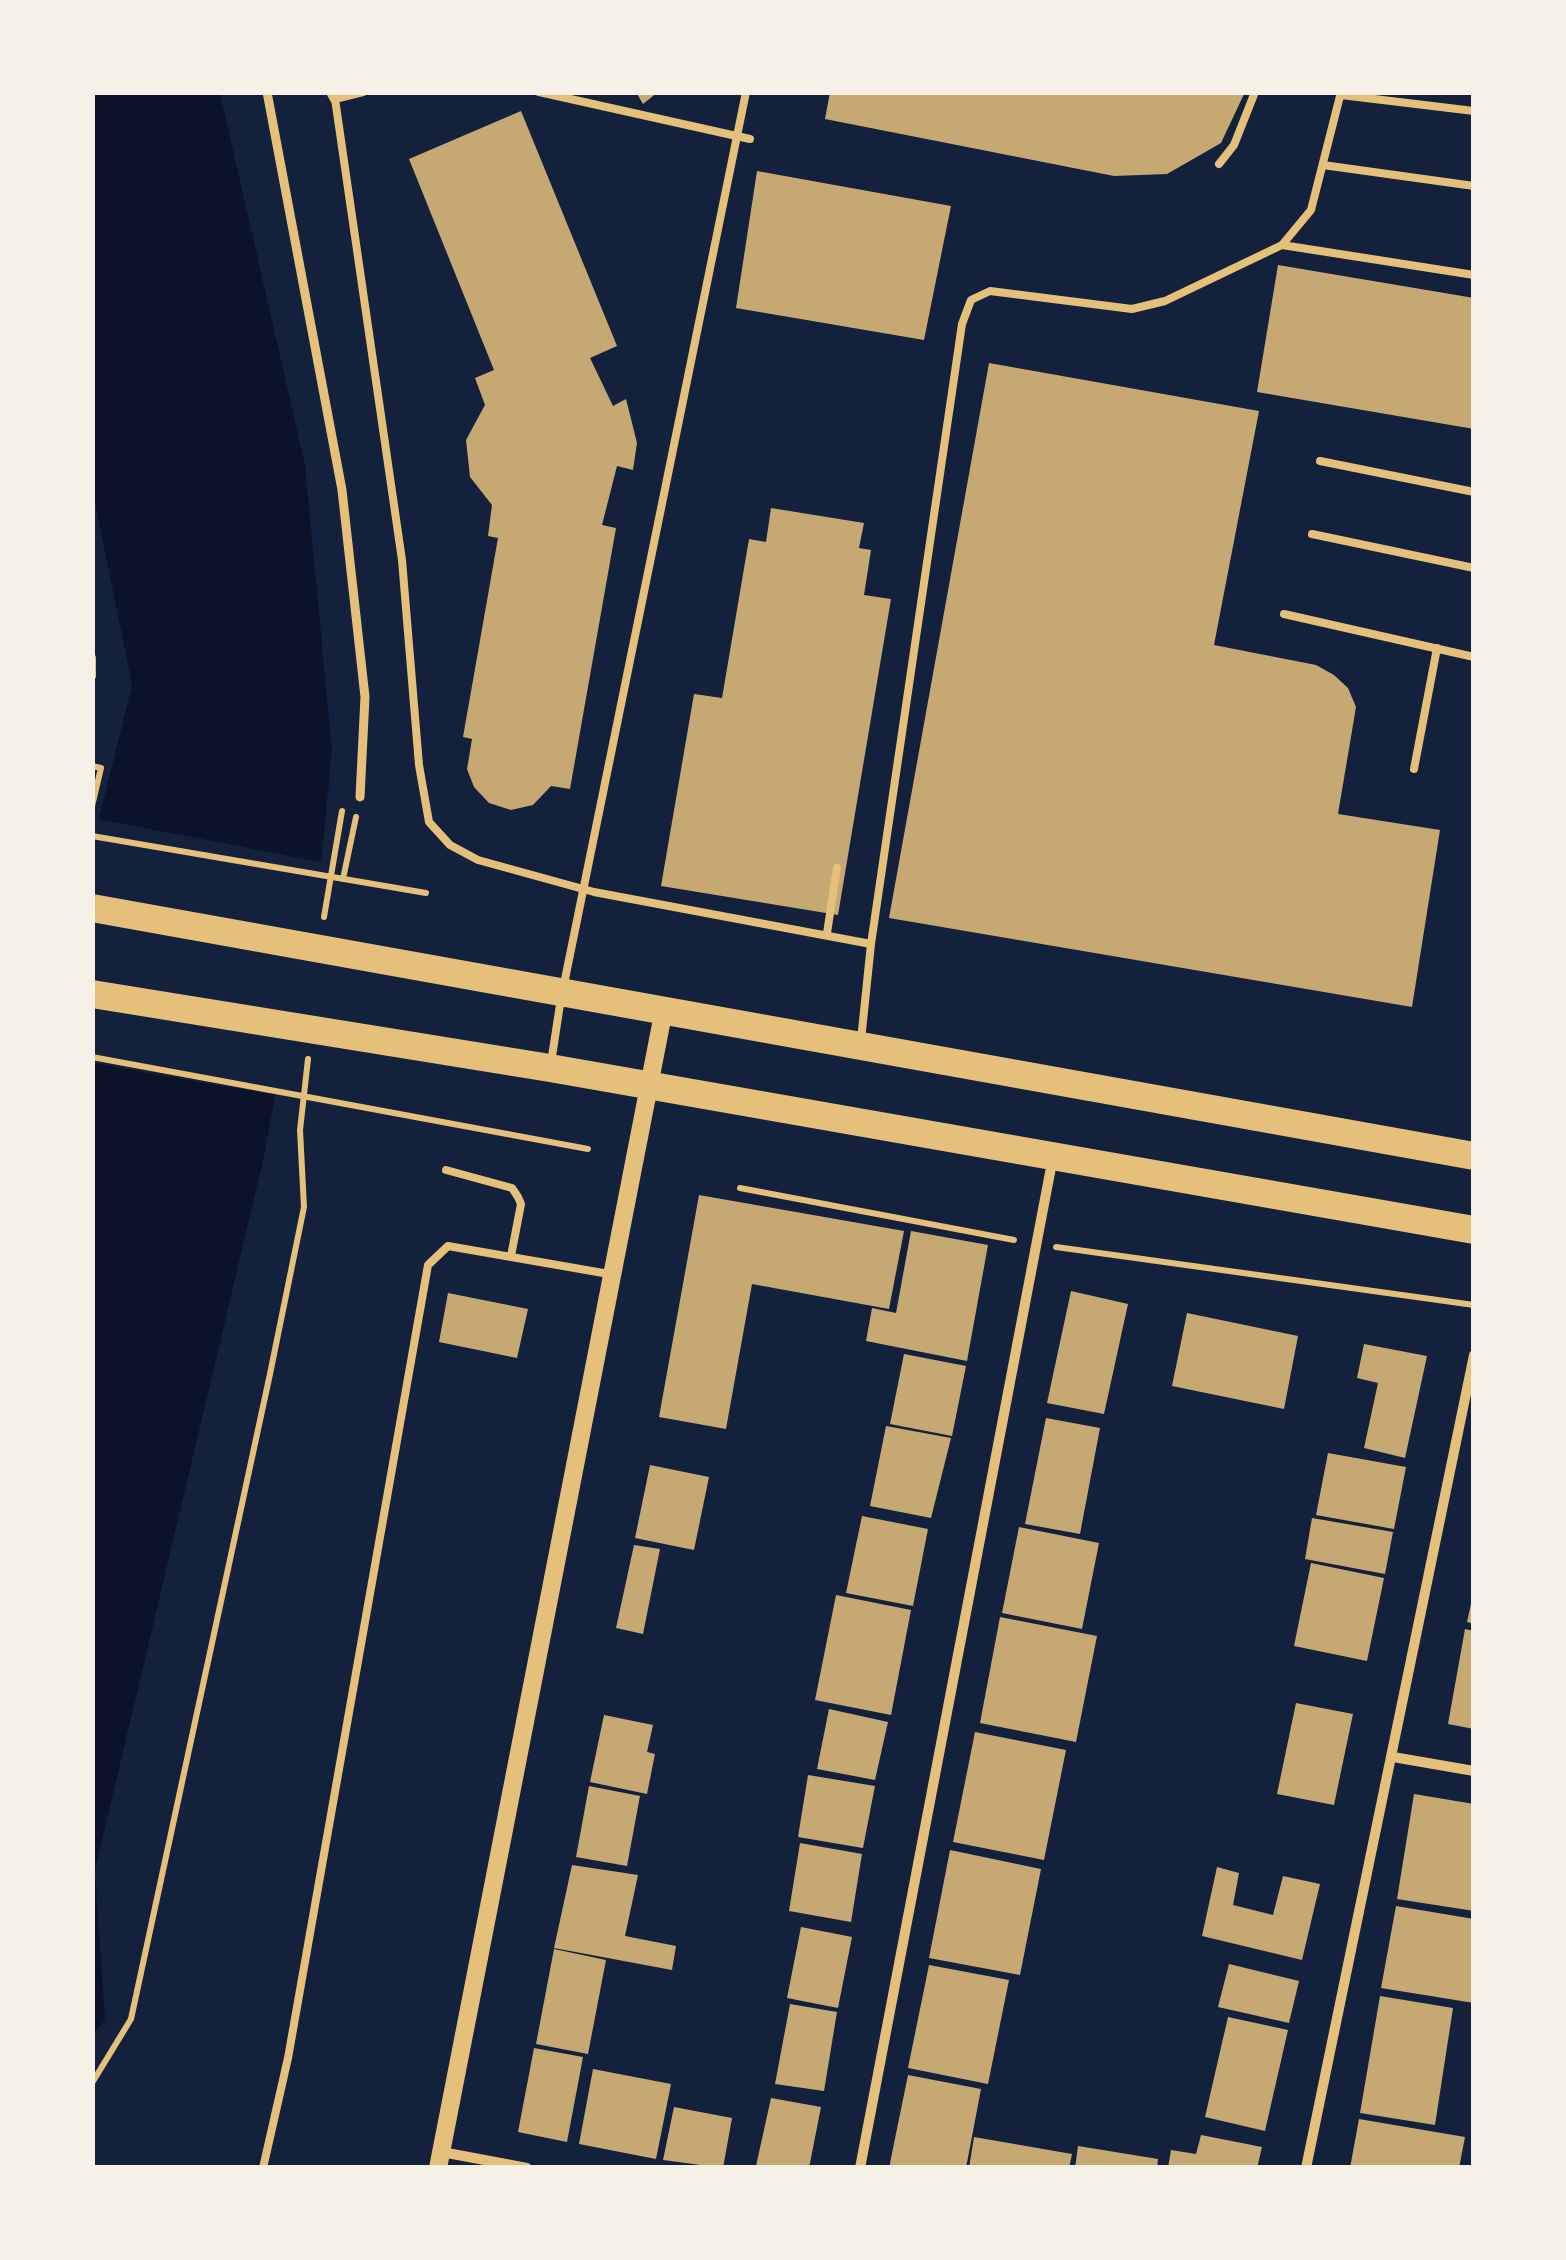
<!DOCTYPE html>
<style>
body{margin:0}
#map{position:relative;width:1566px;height:2260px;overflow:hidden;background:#14213d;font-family:Barlow,sans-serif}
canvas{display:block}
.frame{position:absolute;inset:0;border:95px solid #f6f1e7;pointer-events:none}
</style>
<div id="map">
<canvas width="1566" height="2260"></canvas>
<div class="frame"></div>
</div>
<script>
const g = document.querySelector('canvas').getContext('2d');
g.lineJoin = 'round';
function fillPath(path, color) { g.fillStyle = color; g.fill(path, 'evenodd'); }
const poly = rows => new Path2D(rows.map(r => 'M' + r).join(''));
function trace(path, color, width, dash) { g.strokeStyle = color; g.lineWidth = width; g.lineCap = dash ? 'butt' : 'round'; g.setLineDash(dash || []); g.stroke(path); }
fillPath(poly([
 [93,93,220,93,305,465,332,750,322,853,262,1165,95,1870,105,2020,93,2034,92,846,132,685,93,492]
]), '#0b132b');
fillPath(poly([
 [94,818,325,863,280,1096,92,1063]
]), '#14213d');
fillPath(poly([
 [636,92,658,92,643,104],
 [830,92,1245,92,1221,143,1167,174,1114,176,825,119],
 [521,111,617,346,590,358,613,406,626,399,637,443,633,470,617,466,602,525,616,528,570,789,551,786,533,805,511,810,489,803,474,787,467,769,472,739,463,737,498,538,488,536,492,505,470,477,466,440,485,405,475,378,494,370,409,159],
 [757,171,951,206,924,340,736,308],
 [1278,265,1474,298,1474,429,1257,392],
 [989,363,1259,411,1214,645,1316,665,1334,675,1348,688,1356,707,1338,814,1440,830,1412,1007,889,918],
 [771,508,864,523,859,548,871,550,864,595,891,599,838,915,661,886,694,694,722,698,749,539,766,542],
 [699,1195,904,1231,889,1309,752,1284,726,1429,659,1417],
 [911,1231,988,1245,967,1361,866,1341,872,1308,896,1313],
 [1071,1291,1128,1304,1104,1414,1047,1403],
 [448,1293,528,1309,517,1358,439,1342],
 [1187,1313,1298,1336,1284,1409,1172,1386],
 [1364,1344,1427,1356,1405,1458,1364,1448,1378,1383,1357,1378],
 [904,1354,966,1366,952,1436,890,1424],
 [1046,1418,1100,1428,1080,1534,1025,1524],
 [886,1426,951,1438,931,1518,870,1506],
 [1328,1453,1406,1467,1394,1529,1316,1515],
 [650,1465,709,1477,694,1550,635,1538],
 [862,1516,928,1529,913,1606,846,1593],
 [1312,1518,1393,1532,1385,1574,1305,1559],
 [1019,1527,1099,1543,1082,1629,1002,1613],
 [634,1545,660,1549,643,1634,616,1628],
 [1311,1563,1384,1578,1367,1661,1294,1646],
 [836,1595,911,1610,891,1715,815,1700],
 [1472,1599,1474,1599,1474,1624,1467,1622],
 [1000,1617,1097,1636,1076,1742,980,1723],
 [1465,1629,1474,1631,1474,1729,1448,1724],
 [1296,1703,1353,1714,1334,1805,1277,1794],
 [829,1709,888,1722,875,1780,817,1769],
 [604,1715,653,1725,647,1752,655,1754,647,1794,590,1782],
 [975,1732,1066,1750,1044,1860,953,1842],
 [808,1775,875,1786,863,1848,798,1837],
 [589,1786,640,1796,627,1866,576,1857],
 [1414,1794,1474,1804,1474,1911,1397,1899],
 [800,1843,862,1854,851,1922,789,1911],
 [950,1850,1041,1869,1020,1975,929,1958],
 [572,1865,638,1875,625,1936,676,1946,672,1970,554,1948],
 [1217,1867,1239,1873,1233,1905,1273,1915,1283,1876,1320,1884,1302,1960,1202,1936],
 [1396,1906,1474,1919,1474,2003,1381,1988],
 [801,1927,852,1937,838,2008,787,1998],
 [554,1949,606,1960,588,2054,536,2044],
 [1229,1964,1299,1981,1289,2023,1218,2007],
 [929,1965,1009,1980,988,2084,908,2068],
 [1380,1996,1453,2008,1435,2125,1360,2113],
 [790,2004,837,2012,824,2091,775,2084],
 [1228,2017,1288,2030,1265,2131,1205,2117],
 [534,2048,583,2057,567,2142,518,2132],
 [593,2069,671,2084,656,2159,579,2144],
 [908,2075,981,2089,966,2168,889,2168],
 [771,2098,821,2107,809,2168,756,2166],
 [674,2107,732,2118,723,2168,663,2160],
 [1359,2119,1465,2137,1459,2168,1350,2168],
 [1201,2135,1262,2147,1257,2168,1168,2168,1171,2150,1196,2154],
 [974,2137,1072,2154,1069,2168,969,2168],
 [1078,2146,1158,2159,1157,2168,1075,2168]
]), '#c6a872');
trace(poly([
 [92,766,101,768,92,806],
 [92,836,426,893],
 [343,879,356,817],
 [324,917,342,811],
 [92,1057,588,1149],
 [740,1188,1014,1240],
 [1056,1247,1474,1305],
 [92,2083,131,2019,270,1374,304,1207,300,1130,308,1059]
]), '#e5c07b', 6);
trace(poly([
 [363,92,335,99,402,560,419,765,429,822,450,845,478,860,594,892,871,944],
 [539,92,750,139],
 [1341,95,1474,111],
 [1219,164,1234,145,1255,92],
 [1323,165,1474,186],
 [1282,245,1474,275],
 [1320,461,1474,492],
 [1312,534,1474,568],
 [1284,614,1474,657],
 [92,658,92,676],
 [1414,769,1437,648],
 [827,933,837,868],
 [564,984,746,92],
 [861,1040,871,944,962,324,971,300,990,291,1132,309,1165,301,1282,245,1311,210,1341,92],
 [551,1063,561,998],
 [446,1170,512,1188,518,1197,521,1204,511,1256],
 [263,2168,288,2058,428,1265,448,1246,609,1274]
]), '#e5c07b', 8);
trace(poly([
 [267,92,342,490,365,697,360,797]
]), '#e5c07b', 9);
trace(poly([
 [331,92,335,99],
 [1393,1757,1474,1771],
 [442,2152,527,2168],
 [860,2168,1053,1157],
 [1306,2168,1474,1355]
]), '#e5c07b', 10);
trace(poly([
 [438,2168,664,1009]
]), '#e5c07b', 18);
trace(poly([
 [92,908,1474,1156],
 [92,994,550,1068,1474,1230]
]), '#e5c07b', 28);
</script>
